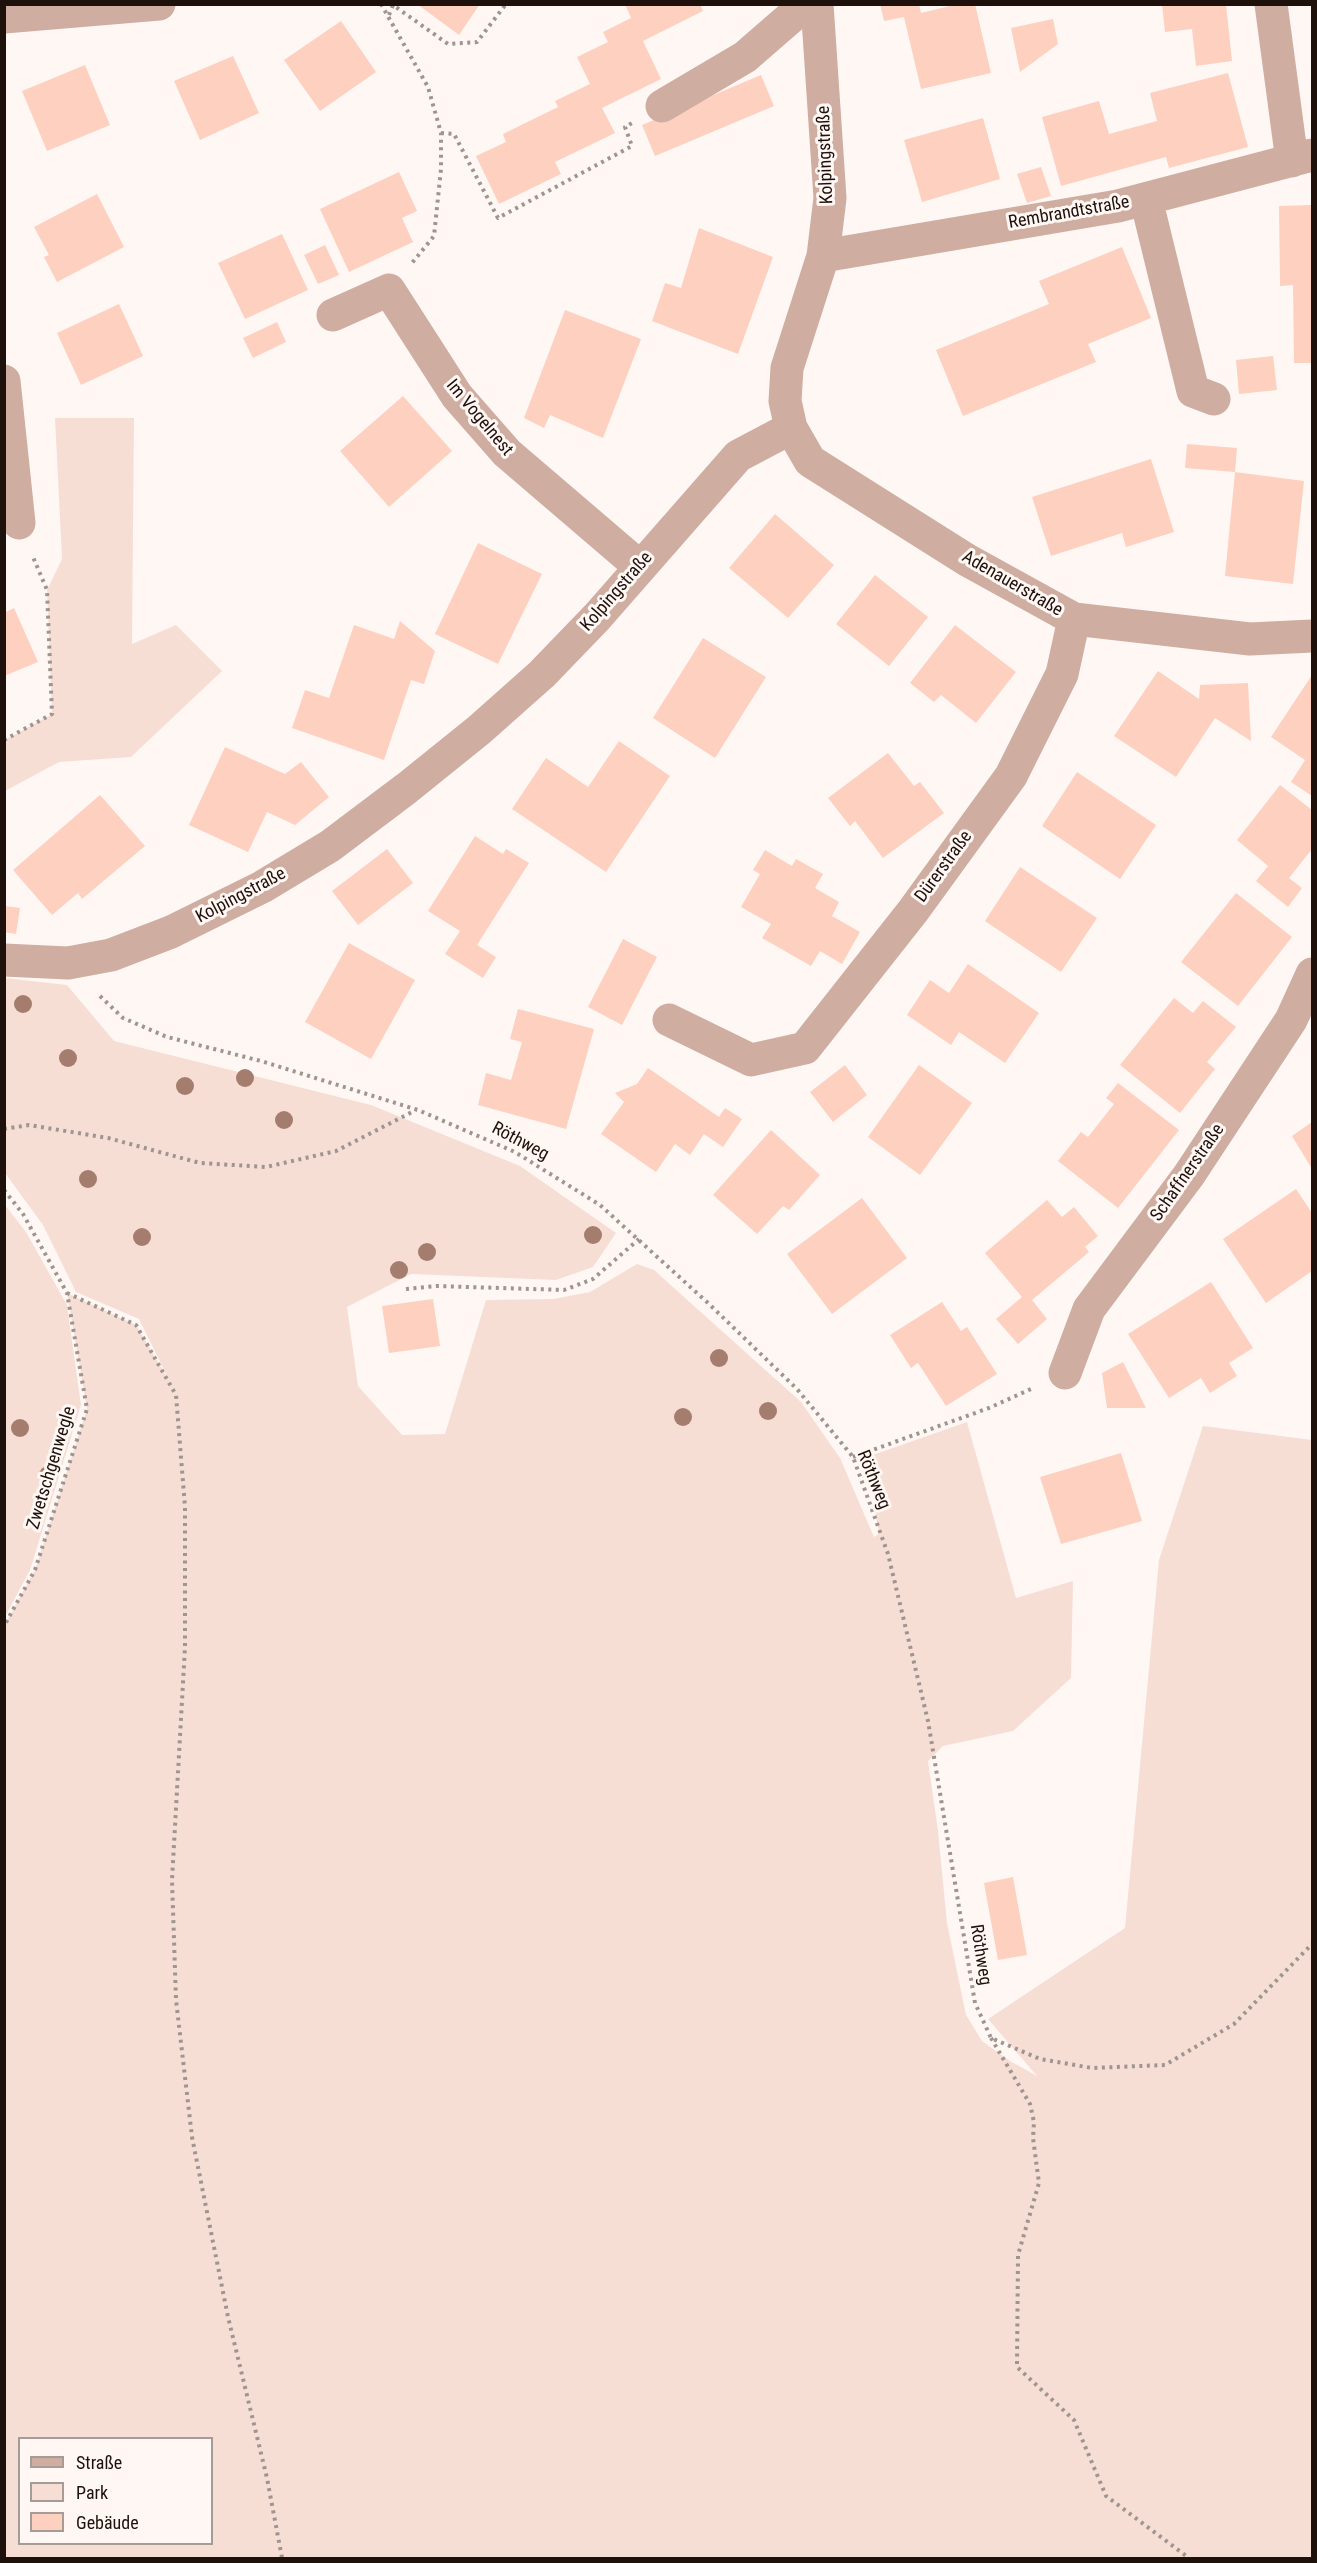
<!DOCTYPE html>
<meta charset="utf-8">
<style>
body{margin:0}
#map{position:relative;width:1317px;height:2563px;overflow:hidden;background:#fff7f4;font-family:"Roboto Condensed",sans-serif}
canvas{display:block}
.frame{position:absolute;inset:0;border:6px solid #1e110c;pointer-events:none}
.legend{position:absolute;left:18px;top:2437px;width:195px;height:108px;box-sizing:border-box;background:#fff7f4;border:2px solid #a59b97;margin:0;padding:8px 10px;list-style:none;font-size:18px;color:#1e110c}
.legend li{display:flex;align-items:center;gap:12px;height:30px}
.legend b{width:30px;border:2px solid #a59b97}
</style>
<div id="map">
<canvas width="1317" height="2563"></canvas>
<div class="frame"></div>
<ul class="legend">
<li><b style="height:8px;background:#cfada1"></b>Straße</li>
<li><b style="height:16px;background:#f7ded5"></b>Park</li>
<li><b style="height:16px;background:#fed0c0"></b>Gebäude</li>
</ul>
</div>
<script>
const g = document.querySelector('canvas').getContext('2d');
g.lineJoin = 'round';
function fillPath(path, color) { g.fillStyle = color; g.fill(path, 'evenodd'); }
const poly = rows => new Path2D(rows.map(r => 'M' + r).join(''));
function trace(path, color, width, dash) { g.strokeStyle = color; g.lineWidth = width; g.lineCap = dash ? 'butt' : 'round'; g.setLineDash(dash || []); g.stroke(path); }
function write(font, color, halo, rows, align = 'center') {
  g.font = font + ' "Roboto Condensed",sans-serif'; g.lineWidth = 6; g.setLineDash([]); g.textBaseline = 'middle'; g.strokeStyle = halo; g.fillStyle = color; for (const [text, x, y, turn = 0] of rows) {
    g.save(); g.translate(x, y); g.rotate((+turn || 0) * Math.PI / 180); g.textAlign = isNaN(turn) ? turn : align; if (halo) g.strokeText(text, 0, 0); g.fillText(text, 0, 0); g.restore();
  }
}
fillPath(poly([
 [55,418,134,418,132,644,176,625,222,671,131,757,59,762,5,791,5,740,52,714,47,590,62,559],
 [5,978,67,985,114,1041,371,1105,520,1166,616,1233,593,1267,556,1280,411,1274,347,1307,358,1386,402,1435,445,1434,486,1300,553,1299,590,1292,637,1264,654,1270,801,1402,840,1458,874,1537,879,1534,867,1457,967,1422,1016,1598,1073,1581,1071,1678,1013,1731,943,1746,928,1761,938,1831,947,1923,966,2015,982,2041,1010,2061,1037,2076,988,2019,1125,1928,1159,1560,1203,1426,1312,1440,1312,2558,5,2558,4,1626,35,1570,87,1409,67,1293,136,1325,170,1382,139,1319,76,1292,43,1225,5,1173],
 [212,2438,212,2544,20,2544,20,2438],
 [5,1205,26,1232,67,1305,81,1405,30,1570,5,1617]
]), '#f7ded5');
fillPath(poly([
 [417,4,480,4,459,35],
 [625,4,700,4,703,11,643,41,661,79,602,108,615,133,555,162,561,174,499,204,476,156,506,142,503,134,558,107,555,101,590,84,577,57,608,42,603,32,631,18],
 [880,4,919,4,921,13,958,4,975,4,991,73,921,89,904,17,884,21],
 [1162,4,1226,4,1232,61,1196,66,1192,29,1165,32],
 [1053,19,1058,44,1020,72,1011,28],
 [341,21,376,72,320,111,284,60],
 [233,56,259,113,200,140,174,81],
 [85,65,110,125,47,151,22,91],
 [1228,73,1248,147,1169,168,1166,157,1061,186,1042,117,1099,101,1109,134,1157,121,1150,93],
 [761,75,774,106,655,156,642,125],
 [983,118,1000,179,922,202,904,140],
 [1041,167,1051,196,1027,203,1017,174],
 [399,172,417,211,402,218,413,242,349,272,320,209],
 [97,194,124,247,57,282,44,257,49,255,34,227],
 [1312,205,1312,363,1294,363,1293,285,1280,286,1279,206],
 [699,228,773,257,738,354,652,321,665,283,681,288],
 [282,234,308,290,245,319,218,263],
 [325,245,339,275,318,284,304,255],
 [1122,247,1151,318,1088,344,1096,362,963,416,936,350,1049,304,1039,281],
 [119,304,143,356,81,385,57,333],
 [565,310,641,339,603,438,550,415,544,428,524,418],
 [277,322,286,342,253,358,243,338],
 [1273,356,1277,390,1239,394,1236,360],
 [403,396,452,451,389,507,340,451],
 [1187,444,1237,448,1235,472,1185,468],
 [1151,459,1174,532,1126,547,1122,533,1051,556,1032,497],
 [1235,472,1304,481,1293,584,1225,576],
 [775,514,834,565,788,618,729,568],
 [478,543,542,574,498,664,435,634],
 [875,575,928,617,889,666,836,624],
 [14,608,38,662,4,676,4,613],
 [400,621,435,651,424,684,411,680,384,760,292,728,305,690,329,698,354,625,394,639],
 [955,625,1016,672,976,723,941,695,934,702,910,683],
 [703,638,766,677,715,758,653,718],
 [1158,671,1199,699,1200,685,1248,683,1251,741,1215,718,1176,777,1114,736],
 [1312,675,1312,796,1291,782,1305,760,1271,737],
 [619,741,670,776,606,872,512,809,546,758,588,787],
 [225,747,285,774,301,762,329,797,295,825,267,812,248,852,189,825],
 [888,753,914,786,920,782,944,813,883,858,855,821,850,826,828,798],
 [1077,772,1156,825,1120,879,1042,826],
 [1280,785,1312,810,1312,849,1289,878,1302,888,1288,907,1256,881,1268,866,1237,840],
 [100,795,145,846,82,899,78,893,52,915,13,870],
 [475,836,503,854,506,849,529,863,477,945,496,957,483,978,445,954,460,931,428,911],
 [387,849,413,883,358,925,332,891],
 [765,850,792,866,796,859,823,874,815,888,839,902,832,916,860,932,842,964,820,951,811,966,762,938,771,924,741,907,760,874,753,870],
 [1020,867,1097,918,1061,972,985,921],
 [1236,893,1292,937,1238,1006,1181,962],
 [4,906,20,908,16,934,4,932],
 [623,939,657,957,622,1025,588,1007],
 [349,943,415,980,371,1059,305,1022],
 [968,964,1039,1013,1005,1063,959,1032,951,1045,907,1015,930,980,949,993],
 [1174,998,1193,1013,1203,1001,1236,1027,1207,1062,1215,1069,1180,1113,1120,1065],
 [518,1009,594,1029,566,1129,478,1105,486,1073,511,1080,522,1042,510,1039],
 [845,1065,867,1095,833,1122,810,1092],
 [919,1065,972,1103,920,1175,868,1137],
 [648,1068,719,1117,725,1108,742,1119,723,1147,704,1134,690,1155,675,1144,656,1172,601,1134,624,1102,615,1093,637,1084],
 [1118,1083,1179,1130,1118,1208,1058,1161,1081,1132,1088,1137,1114,1104,1106,1098],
 [1312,1122,1312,1169,1292,1136],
 [771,1130,820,1175,789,1210,783,1206,757,1234,713,1195],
 [1296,1189,1312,1213,1312,1271,1266,1303,1223,1239],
 [862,1198,907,1258,832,1314,787,1254],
 [1047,1200,1062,1217,1074,1207,1098,1236,1085,1247,1089,1252,1032,1300,1047,1319,1018,1344,996,1319,1022,1297,985,1253],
 [1211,1282,1253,1348,1229,1363,1237,1376,1210,1393,1201,1378,1169,1398,1128,1334],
 [433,1299,440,1346,389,1353,382,1306],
 [942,1302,961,1331,967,1327,997,1374,946,1406,918,1363,911,1368,890,1335],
 [1123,1362,1146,1408,1107,1408,1102,1373],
 [1121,1453,1142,1521,1061,1544,1040,1477],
 [1013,1877,1027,1955,998,1960,984,1883]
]), '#fed0c0');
trace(poly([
 [381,4,428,87,441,133,441,169,434,236,412,263],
 [389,15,393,5,448,44,477,42,506,4],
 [441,133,454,134,498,218,632,146,625,127,632,123],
 [4,740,52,714,47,590,33,557],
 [100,996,123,1018,167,1037,261,1061,418,1110,515,1152,600,1205,708,1303,797,1389,853,1457,888,1554,928,1721,975,2003,991,2038,1040,2059,1092,2068,1165,2065,1234,2024,1312,1944],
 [4,1129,29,1125,108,1138,200,1163,266,1167,336,1151,416,1110],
 [4,1190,23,1214,67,1293,87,1409,35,1570,4,1626],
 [406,1289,437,1286,564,1290,593,1279,639,1239],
 [67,1293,136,1325,176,1395,185,1507,185,1647,172,1880,176,2000,192,2137,228,2317,267,2478,282,2558],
 [853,1457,989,1408,1031,1389],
 [991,2038,1030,2104,1034,2122,1033,2138,1039,2183,1018,2255,1017,2367,1074,2420,1106,2496,1189,2558]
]), '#9e9490', 4, [3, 4.5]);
trace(poly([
 [817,4,830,198,823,256,787,368,785,401,791,428,810,461,967,560,1074,619,1250,639,1312,636],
 [1271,4,1292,161],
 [4,17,159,4],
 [662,106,745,57,806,4],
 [1146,199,1193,391,1214,399],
 [823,256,1118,206,1312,155],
 [333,315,389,290,457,396,507,453,639,566],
 [4,381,19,523],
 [4,960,68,963,111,955,171,932,262,887,330,846,407,788,479,730,542,674,597,617,738,456,791,428],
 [669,1020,751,1060,805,1048,913,911,1011,776,1062,674,1074,619],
 [1065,1373,1089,1309,1189,1175,1291,1020,1312,974]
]), '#cfada1', 33);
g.fillStyle = '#a47d6e';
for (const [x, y] of [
 [23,1004],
 [68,1058],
 [245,1078],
 [185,1086],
 [284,1120],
 [88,1179],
 [593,1235],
 [142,1237],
 [427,1252],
 [399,1270],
 [719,1358],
 [768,1411],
 [683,1417],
 [20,1428],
 [48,1475]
]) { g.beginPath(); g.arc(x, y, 9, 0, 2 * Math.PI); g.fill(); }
write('18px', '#1e110c', '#fff7f4', [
 ["Kolpingstraße",826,155,-92],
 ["Rembrandtstraße",1069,213,-10],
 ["Im Vogelnest",479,418,50],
 ["Adenauerstraße",1012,584,30],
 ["Kolpingstraße",617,592,-49],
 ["Dürerstraße",944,867,-54],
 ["Kolpingstraße",241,896,-28],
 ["Röthweg",520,1142,28],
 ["Schaffnerstraße",1188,1173,-55],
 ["Zwetschgenwegle",52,1468,-73],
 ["Röthweg",873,1480,68],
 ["Röthweg",980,1955,81]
]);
</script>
